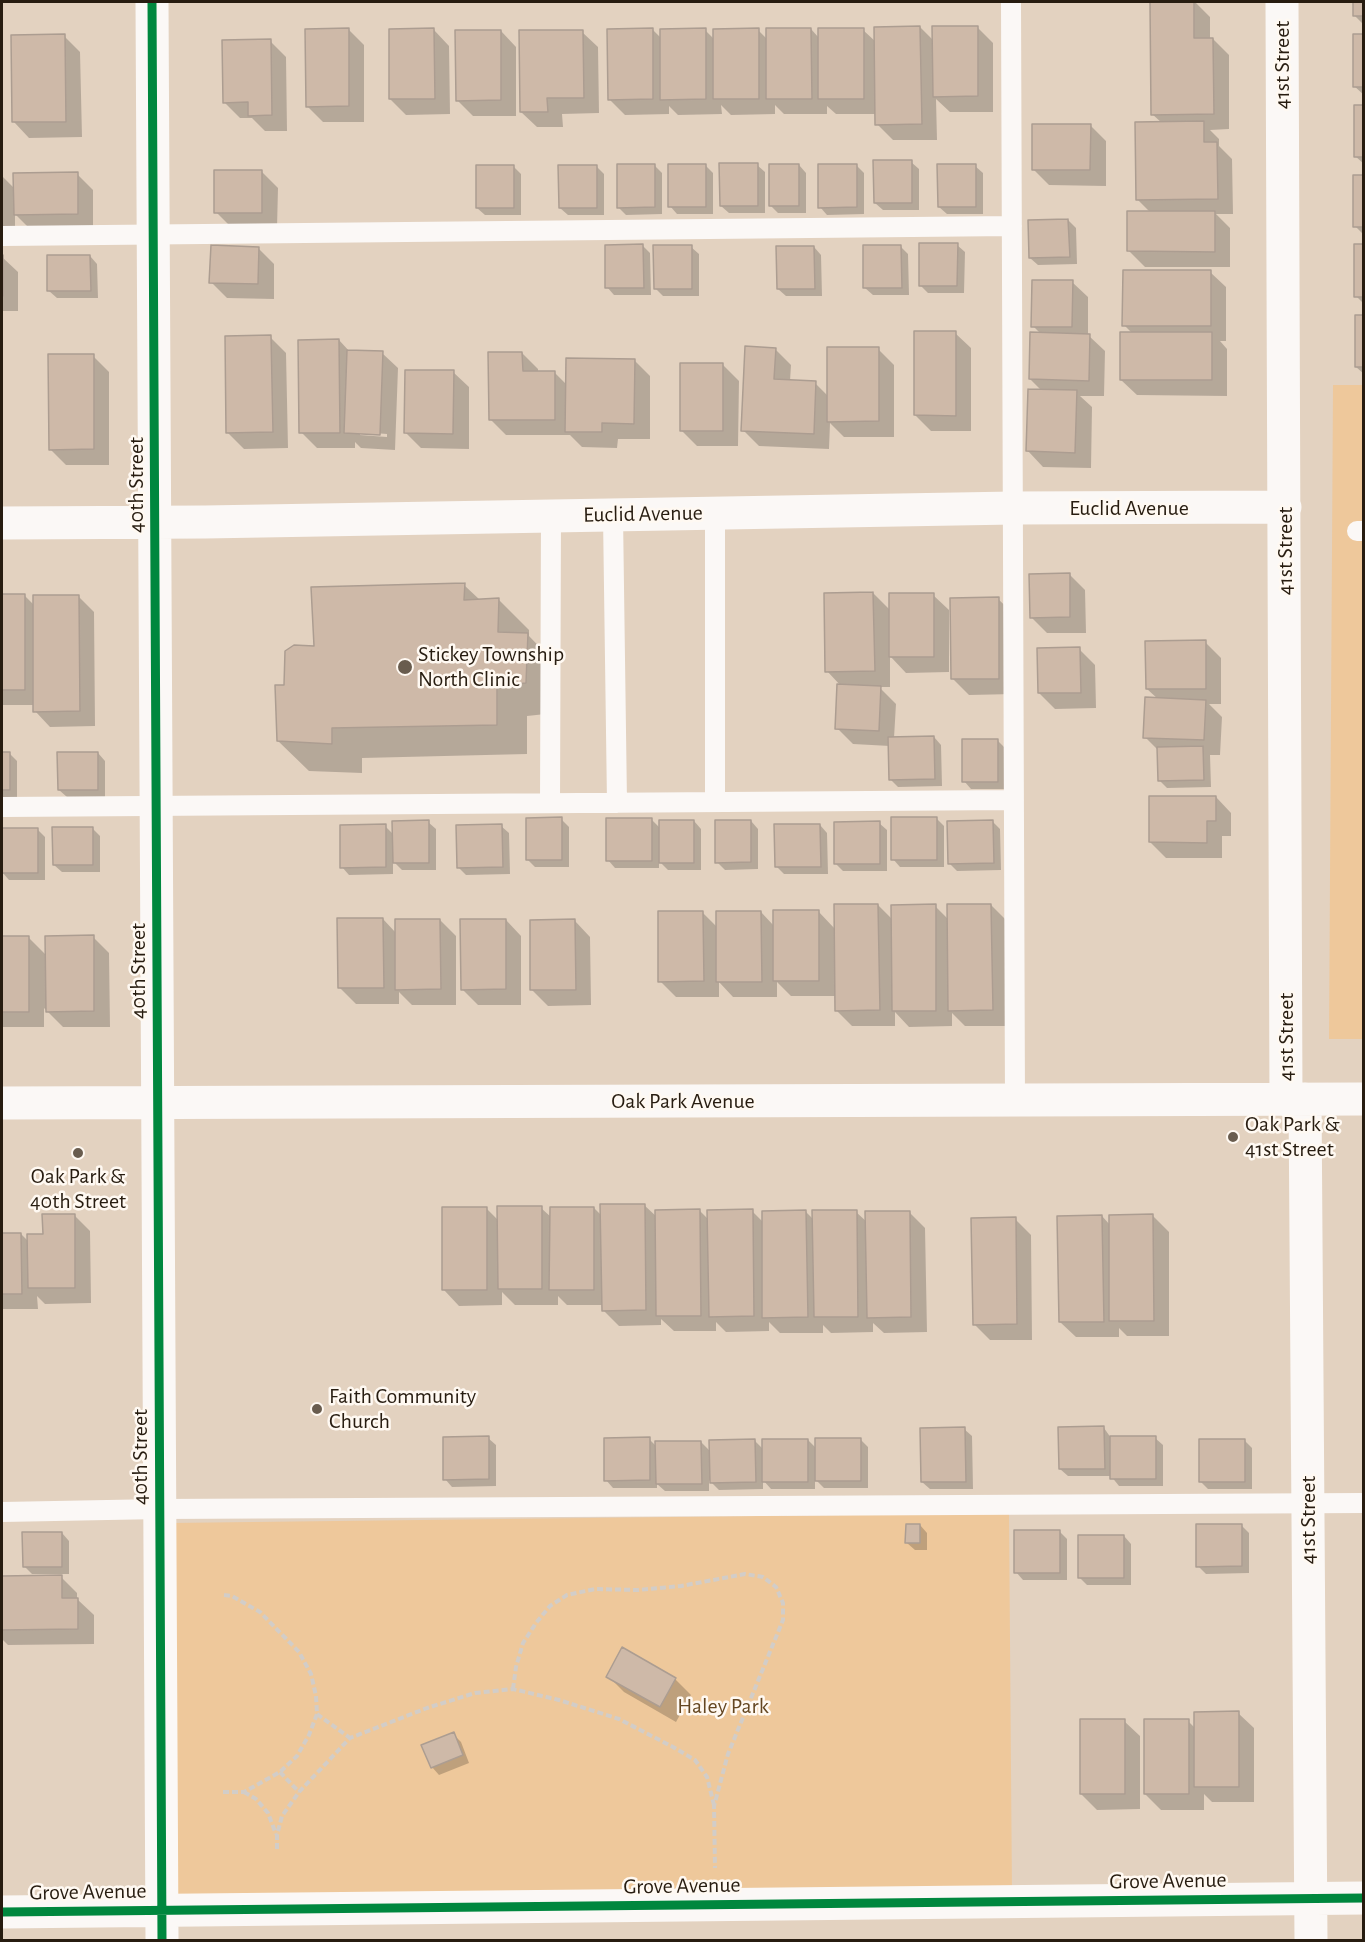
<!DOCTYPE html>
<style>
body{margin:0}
#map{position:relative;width:1365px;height:1942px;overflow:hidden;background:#e3d2c0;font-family:"Alegreya Sans",sans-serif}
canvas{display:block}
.frame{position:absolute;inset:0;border:3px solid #271c10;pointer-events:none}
</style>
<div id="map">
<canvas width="1365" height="1942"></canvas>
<div class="frame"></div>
</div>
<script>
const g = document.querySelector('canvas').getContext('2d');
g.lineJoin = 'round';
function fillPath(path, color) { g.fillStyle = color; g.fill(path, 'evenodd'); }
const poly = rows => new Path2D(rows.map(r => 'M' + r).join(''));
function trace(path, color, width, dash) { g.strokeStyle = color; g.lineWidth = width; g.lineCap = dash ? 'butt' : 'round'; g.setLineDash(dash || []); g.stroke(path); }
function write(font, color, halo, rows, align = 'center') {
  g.font = font + ' "Alegreya Sans",sans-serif'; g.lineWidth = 5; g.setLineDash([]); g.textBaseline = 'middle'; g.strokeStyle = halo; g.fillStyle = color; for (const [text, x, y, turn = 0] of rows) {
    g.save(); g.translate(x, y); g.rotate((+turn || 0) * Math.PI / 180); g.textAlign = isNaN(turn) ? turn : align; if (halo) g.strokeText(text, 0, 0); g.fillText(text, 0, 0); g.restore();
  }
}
fillPath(poly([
 [1333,385,1363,385,1363,1039,1329,1039],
 [1009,1513,1012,1895,173,1898,169,1523]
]), '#eec89b');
fillPath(poly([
 [1152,2,1195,2,1210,17,1210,39,1213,39,1229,55,1229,129,1210,130,1219,139,1219,146,1232,159,1233,214,1216,214,1230,228,1230,267,1145,267,1129,251,1150,212,1137,199,1162,123,1152,114],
 [1355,2,1364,2,1364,25,1355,16],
 [920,27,934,41,977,27,993,43,993,112,950,112,936,99,937,140,893,140,877,124,877,114,836,114,827,106,827,114,784,114,775,105,775,114,731,115,721,105,722,114,678,115,669,106,669,114,625,115,609,99,653,30,662,39,705,30,715,40,758,30,767,39,811,29,819,38,863,30,876,42],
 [348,29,364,45,364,122,323,122,307,106],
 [434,30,449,46,450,114,406,115,390,99],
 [501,31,516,47,516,116,473,116,457,100],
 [582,32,598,47,599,113,562,114,563,127,537,127,521,112],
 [64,36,80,52,82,137,29,138,14,122],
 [1364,36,1364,95,1354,86],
 [270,41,286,57,287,131,265,131,252,118,240,118,224,102],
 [1364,106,1364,164,1355,156],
 [1091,126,1106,141,1106,186,1049,185,1033,169],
 [911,162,919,169,919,210,883,210,875,203],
 [654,165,662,173,662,214,626,215,618,207],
 [705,165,713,173,713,214,677,214,670,206],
 [757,165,765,172,765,213,729,213,721,206],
 [799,165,806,173,806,213,778,213,771,206],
 [856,165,864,173,864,214,827,215,820,207],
 [596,166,604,174,604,215,568,215,560,208],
 [975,166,983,173,983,214,947,214,939,207],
 [514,167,521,174,521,215,485,215,477,208],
 [262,172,278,188,277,228,232,228,216,212],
 [77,174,93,190,93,230,31,230,15,214,15,234,2,235,2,176,15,189],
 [1364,176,1364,235,1355,226],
 [1068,220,1076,228,1077,264,1038,265,1030,258],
 [957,245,965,252,964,293,928,293,921,286],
 [643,246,650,253,651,295,614,295,607,287],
 [1364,246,1364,304,1356,296],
 [691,247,699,254,699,296,663,296,655,288],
 [814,247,821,255,822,296,786,296,778,289],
 [901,247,908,254,909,295,873,295,865,288],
 [258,248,274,264,274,299,227,298,211,282],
 [90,256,97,264,98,298,57,298,49,291],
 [2,257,18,272,18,311,2,311],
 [1210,272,1226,287,1226,341,1220,341,1227,349,1227,396,1137,395,1121,380,1132,333,1124,325],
 [1072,282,1088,297,1088,335,1105,351,1104,396,1080,396,1092,407,1091,468,1043,467,1028,451,1042,391,1030,379,1041,334,1033,326],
 [1364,316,1364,374,1356,367],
 [955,333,971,348,971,431,931,431,915,415],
 [270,337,286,353,288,448,244,449,228,433],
 [339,340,350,352,382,353,398,368,395,450,361,448,355,442,355,448,317,448,301,432],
 [360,432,387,434,387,437,360,435],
 [775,349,791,365,790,381,815,383,828,396,878,349,894,365,894,437,844,437,830,423,829,449,759,446,743,430],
 [522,353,538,369,538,372,554,372,567,385,634,360,650,376,650,439,618,439,617,448,582,447,570,435,506,435,490,419],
 [93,356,109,372,109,465,66,465,50,449],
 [723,365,739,381,738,446,697,446,681,430],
 [453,372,469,387,469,449,421,448,406,433],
 [1069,574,1085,590,1086,633,1047,633,1031,617],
 [464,585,480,600,498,599,529,630,529,636,557,665,555,713,527,716,527,754,362,758,362,773,309,771,278,741,285,686,316,647],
 [873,593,890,610,933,595,949,610,949,672,906,673,890,656,890,687,879,687,896,704,894,738,934,737,941,745,942,786,898,787,890,779,890,746,853,744,837,728,841,686,827,671],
 [24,595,34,605,78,596,94,612,95,726,50,727,35,711,35,705,2,705,2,596],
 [998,599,1014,614,1014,694,969,695,953,679],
 [1205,642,1221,658,1221,704,1209,704,1222,717,1220,755,1210,755,1211,787,1167,788,1159,780,1159,751,1145,737,1158,699,1147,689],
 [1079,649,1095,665,1096,708,1055,709,1039,693],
 [997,740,1005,748,1005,789,971,789,964,781],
 [2,753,9,753,17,761,17,797,2,797],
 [98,753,105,761,105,797,67,797,59,790],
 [1216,797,1231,813,1231,836,1222,836,1222,858,1166,858,1150,842],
 [936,818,944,826,944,867,900,867,893,859],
 [561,819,569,827,569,867,535,867,528,860],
 [651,819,660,828,694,821,701,829,701,870,668,870,659,861,659,868,615,868,608,860],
 [751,821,758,829,758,869,725,870,717,862],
 [428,822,436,829,436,870,402,870,393,861,393,874,349,875,342,867,385,826,394,835],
 [993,822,1000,829,1001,870,957,871,949,863],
 [879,823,887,830,887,871,843,871,836,864],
 [820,825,827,833,828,874,784,874,776,866],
 [501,826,509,833,510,874,466,875,458,867],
 [92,828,100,836,100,872,62,872,54,865],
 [37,829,45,837,45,880,9,880,2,872,2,830],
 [878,905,893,920,935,906,948,919,991,905,1007,921,1008,1026,965,1026,952,1013,952,1026,909,1027,895,1012,895,1026,852,1026,836,1010,836,996,791,996,777,982,777,997,733,997,719,982,719,997,676,997,660,981,702,912,717,927,761,912,774,926,818,911,835,929],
 [383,919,396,933,440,920,456,936,456,1005,412,1005,399,992,399,1004,356,1004,340,988],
 [506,920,521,936,521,1005,478,1005,462,989],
 [575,921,590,937,591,1005,548,1006,532,990],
 [93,937,109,953,110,1027,63,1027,44,1008,44,1027,2,1027,2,938,29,938,47,956],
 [644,1205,657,1217,699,1210,709,1220,752,1211,763,1222,806,1212,814,1220,856,1212,867,1222,909,1212,925,1228,927,1332,884,1333,873,1323,873,1332,831,1333,823,1325,823,1333,780,1333,769,1322,769,1331,726,1332,716,1322,716,1331,674,1331,661,1319,661,1325,619,1326,603,1310,603,1305,567,1305,558,1296,558,1305,515,1305,502,1292,502,1305,459,1306,444,1290,486,1208,499,1221,541,1208,551,1217,594,1208,602,1216],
 [74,1215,90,1231,91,1303,45,1304,37,1296,38,1309,2,1309,2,1234,21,1234,29,1242,44,1235],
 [1102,1216,1110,1225,1153,1216,1169,1232,1169,1336,1127,1336,1119,1328,1119,1337,1076,1337,1060,1322],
 [1015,1219,1031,1235,1032,1340,990,1340,974,1324],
 [1104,1428,1111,1438,1155,1438,1163,1445,1163,1486,1119,1486,1111,1476,1068,1476,1060,1469],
 [964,1429,972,1436,973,1489,930,1489,922,1482],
 [488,1438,496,1445,496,1486,452,1487,445,1479],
 [649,1439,657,1447,701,1442,711,1452,755,1441,764,1450,808,1440,817,1449,861,1440,868,1447,868,1488,824,1488,815,1479,815,1489,771,1489,763,1480,763,1489,719,1490,709,1480,709,1491,665,1491,657,1484,657,1488,613,1488,606,1480],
 [1244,1440,1252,1448,1252,1489,1208,1489,1201,1482],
 [920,1525,927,1533,927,1550,915,1550,907,1543],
 [1241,1525,1249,1533,1249,1573,1206,1574,1198,1566],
 [1059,1531,1067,1539,1067,1580,1023,1580,1016,1572],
 [62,1533,69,1541,69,1574,32,1574,24,1566],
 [1124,1536,1131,1544,1131,1585,1087,1585,1079,1577],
 [2,1577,61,1577,77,1593,77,1599,94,1615,94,1644,8,1645,2,1639],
 [608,1676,675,1679,691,1695,676,1722,624,1692],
 [1238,1713,1254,1728,1254,1802,1212,1802,1204,1794,1204,1810,1161,1810,1145,1794,1188,1721,1195,1728],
 [1124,1721,1140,1736,1140,1809,1097,1810,1081,1794],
 [453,1734,461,1742,469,1763,439,1775,432,1767]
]), '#0003');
const building = poly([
 [1150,2,1194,2,1194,38,1213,38,1214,114,1151,115,1150,2],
 [1353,2,1364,2,1364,16,1353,16,1353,2],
 [920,26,922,124,875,125,874,27,920,26],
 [932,26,978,26,978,96,933,97,932,26],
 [349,28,349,106,306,107,305,29,349,28],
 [434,28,435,99,389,99,389,29,434,28],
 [653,28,653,99,608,100,607,29,653,28],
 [706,28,706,99,660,100,660,29,706,28],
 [759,28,759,99,713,99,713,29,759,28],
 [766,28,811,28,812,99,766,99,766,28],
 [818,28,864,28,864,99,818,99,818,28],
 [455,30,501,30,501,100,456,101,455,30],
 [519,30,583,30,584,98,547,98,548,112,520,112,519,30],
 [65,34,66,122,12,122,11,35,65,34],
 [1353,34,1364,34,1364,87,1353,87,1353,34],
 [271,39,272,115,248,116,248,102,223,103,222,40,271,39],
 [1354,105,1364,105,1364,157,1354,157,1354,105],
 [1204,121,1204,142,1217,142,1218,199,1136,200,1135,122,1204,121],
 [1032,124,1091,124,1090,170,1032,170,1032,124],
 [873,160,912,160,912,203,874,203,873,160],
 [719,163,758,163,758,206,720,206,719,163],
 [617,164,655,164,655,207,617,208,617,164],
 [668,164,706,164,706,207,668,207,668,164],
 [769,164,799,164,799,206,769,206,769,164],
 [818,164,857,164,857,207,818,208,818,164],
 [937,164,976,164,976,207,938,207,937,164],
 [476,165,514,165,514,208,476,208,476,165],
 [558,165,597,165,597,208,559,208,558,165],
 [214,170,262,170,262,213,214,213,214,170],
 [78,172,78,214,14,215,13,173,78,172],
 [1353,175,1364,175,1364,227,1353,227,1353,175],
 [1127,211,1215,211,1215,252,1127,251,1127,211],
 [1068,219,1070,257,1029,258,1028,220,1068,219],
 [919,243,958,243,957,286,919,286,919,243],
 [643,244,644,288,605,288,605,245,643,244],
 [1354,244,1364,244,1364,297,1354,297,1354,244],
 [211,245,259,247,258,284,209,283,211,245],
 [653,245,692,245,692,289,654,289,653,245],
 [863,245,901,245,902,288,863,288,863,245],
 [776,246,814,246,815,289,777,289,776,246],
 [2,255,3,255,3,296,2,296,2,255],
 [47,255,90,255,91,291,47,291,47,255],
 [1123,270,1211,270,1211,326,1122,326,1123,270],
 [1032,280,1073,280,1072,327,1031,327,1032,280],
 [1355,315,1364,315,1364,367,1355,367,1355,315],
 [914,331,956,331,956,416,914,415,914,331],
 [1030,332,1090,334,1089,381,1029,379,1030,332],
 [1120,332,1212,332,1212,380,1120,380,1120,332],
 [271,335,273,432,226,433,225,336,271,335],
 [339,339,340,433,299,433,298,340,339,339],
 [745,346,776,348,774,379,816,381,814,434,741,431,745,346],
 [827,347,879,347,879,421,827,422,827,347],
 [347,350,383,351,380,435,344,433,347,350],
 [488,352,522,352,523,371,555,371,555,420,489,420,488,352],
 [48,354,94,354,94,449,49,450,48,354],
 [566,358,635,359,634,424,602,423,602,432,565,432,566,358],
 [680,363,723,363,723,431,680,431,680,363],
 [405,370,454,370,453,434,404,433,405,370],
 [1028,389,1077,390,1075,453,1026,451,1028,389],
 [1070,573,1070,617,1030,618,1029,574,1070,573],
 [465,583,464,600,499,598,498,632,528,633,526,683,497,686,497,725,332,728,332,744,277,741,275,685,284,685,285,651,294,645,314,646,311,587,465,583],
 [873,592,875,671,825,672,824,593,873,592],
 [889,593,934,593,934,657,889,657,889,593],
 [2,594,25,594,25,690,2,690,2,594],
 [33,595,79,595,80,711,33,712,33,595],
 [999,597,999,679,951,679,950,598,999,597],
 [1206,640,1206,689,1146,689,1145,641,1206,640],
 [1080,647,1081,693,1038,693,1037,648,1080,647],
 [837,684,881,686,879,731,835,729,837,684],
 [1145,697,1206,700,1204,740,1143,738,1145,697],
 [934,736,935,779,889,780,888,737,934,736],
 [962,739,998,739,998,782,962,782,962,739],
 [1203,746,1204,780,1158,781,1157,747,1203,746],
 [2,752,10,752,10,790,2,790,2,752],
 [57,752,98,752,98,790,58,790,57,752],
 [1149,796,1216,796,1216,821,1207,821,1207,843,1149,842,1149,796],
 [562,817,562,860,526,860,526,818,562,817],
 [891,817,937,817,937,860,891,860,891,817],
 [606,818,652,818,652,861,606,861,606,818],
 [429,820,429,863,393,863,392,821,429,820],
 [659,820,694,820,694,863,659,863,659,820],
 [715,820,751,820,751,862,715,863,715,820],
 [993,820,994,863,948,864,947,821,993,820],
 [880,821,880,864,834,864,834,822,880,821],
 [386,824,386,867,340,868,340,825,386,824],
 [502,824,503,867,457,868,456,825,502,824],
 [774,824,820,824,821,867,775,867,774,824],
 [52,827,93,827,93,865,53,865,52,827],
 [2,828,38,828,38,873,2,873,2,828],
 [834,904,878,904,880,1010,835,1011,834,904],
 [936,904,936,1011,892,1011,891,905,936,904],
 [947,904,991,904,993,1010,948,1011,947,904],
 [773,910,819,910,819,981,773,981,773,910],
 [658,911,703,911,704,981,658,982,658,911],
 [716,911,761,911,762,982,716,982,716,911],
 [337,918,383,918,384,988,338,988,337,918],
 [395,919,440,919,441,989,395,990,395,919],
 [460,919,506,919,506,989,461,990,460,919],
 [575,919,576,990,530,990,530,920,575,919],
 [94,935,94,1011,46,1012,45,936,94,935],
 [2,936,29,936,29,1012,2,1012,2,936],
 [600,1204,645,1204,646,1310,602,1311,600,1204],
 [497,1206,542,1206,542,1289,498,1289,497,1206],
 [442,1207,487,1207,487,1290,442,1290,442,1207],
 [550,1207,594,1207,594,1290,549,1290,550,1207],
 [700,1209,701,1316,656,1316,655,1210,700,1209],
 [753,1209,754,1316,709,1317,707,1210,753,1209],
 [806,1210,808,1317,762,1318,762,1211,806,1210],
 [812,1210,857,1210,858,1317,814,1317,812,1210],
 [865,1211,910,1211,911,1317,867,1318,865,1211],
 [42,1214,75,1214,75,1288,28,1288,27,1234,43,1234,42,1214],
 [1153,1214,1154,1321,1109,1321,1109,1215,1153,1214],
 [1102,1215,1104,1322,1059,1322,1057,1216,1102,1215],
 [1016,1217,1017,1324,973,1325,971,1218,1016,1217],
 [2,1233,21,1233,22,1294,2,1294,2,1233],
 [1104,1426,1105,1469,1059,1469,1058,1427,1104,1426],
 [965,1427,966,1482,921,1482,920,1428,965,1427],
 [489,1436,489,1479,443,1480,443,1437,489,1436],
 [1110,1436,1156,1436,1156,1479,1110,1479,1110,1436],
 [650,1437,650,1480,604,1481,604,1438,650,1437],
 [815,1438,861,1438,861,1481,815,1481,815,1438],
 [755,1439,756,1482,710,1483,709,1440,755,1439],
 [762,1439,808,1439,808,1482,762,1482,762,1439],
 [1199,1439,1245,1439,1245,1482,1199,1482,1199,1439],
 [655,1441,701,1441,702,1484,656,1484,655,1441],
 [906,1524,920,1524,920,1543,905,1543,906,1524],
 [1196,1524,1242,1524,1242,1566,1196,1567,1196,1524],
 [1014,1530,1060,1530,1060,1573,1014,1573,1014,1530],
 [22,1532,62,1532,62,1567,23,1567,22,1532],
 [1078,1535,1124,1535,1124,1578,1078,1578,1078,1535],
 [62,1575,62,1598,78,1598,78,1629,2,1630,2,1576,62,1575],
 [622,1647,676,1678,660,1707,606,1677,622,1647],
 [1239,1711,1239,1787,1194,1787,1194,1712,1239,1711],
 [1080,1719,1125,1719,1125,1794,1080,1794,1080,1719],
 [1144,1719,1189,1719,1189,1794,1144,1794,1144,1719],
 [454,1732,463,1755,431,1768,421,1745,454,1732]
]);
fillPath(building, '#ceb9a8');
trace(building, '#ac9d91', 1.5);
trace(poly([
 [513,1689,516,1667,523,1643,536,1623,550,1606,567,1595,595,1589,638,1590,681,1586,745,1574,763,1577,776,1587,783,1603,783,1620,728,1754,714,1806,715,1868],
 [317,1714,350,1738],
 [280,1772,299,1792],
 [223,1792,244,1792,280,1772,297,1756,309,1735,317,1714,316,1696,311,1674,299,1652,260,1612,232,1596,223,1595],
 [244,1792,256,1799,268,1813,276,1834],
 [277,1849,277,1835,282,1816,299,1792,350,1738,427,1708,475,1693,513,1689,559,1700,619,1719,673,1747,695,1760,707,1777,714,1805]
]), '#d2cdc8', 4, [6, 3]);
trace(poly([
 [1011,2,1015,1099],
 [2,236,1012,226],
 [715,513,715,802],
 [613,515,617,803],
 [1357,531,1364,531],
 [550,803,551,516],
 [2,807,1014,800],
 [2,1512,160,1509,1364,1503]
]), '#fbf8f6', 20);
trace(poly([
 [152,2,162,1940],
 [1282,2,1286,1100],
 [2,523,205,522,1014,508,1285,507],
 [1305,1099,1311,1940],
 [2,1103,1364,1099],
 [2,1912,1364,1898]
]), '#fbf8f6', 33);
trace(poly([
 [152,2,162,1940],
 [2,1912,1364,1898]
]), '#00873e', 9);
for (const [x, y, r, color] of [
 [405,667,8,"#695c4e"],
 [1233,1137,6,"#695c4e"],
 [78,1153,6,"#695c4e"],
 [317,1409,6,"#695c4e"]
]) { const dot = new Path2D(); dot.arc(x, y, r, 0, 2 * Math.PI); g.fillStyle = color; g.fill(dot); trace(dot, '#fff9f2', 2); }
write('22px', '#271c10', '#fff9f2', [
 ["41st Street",1282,65,-90],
 ["40th Street",136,485,-90],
 ["Euclid Avenue",1129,508],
 ["Euclid Avenue",643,514,-1],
 ["41st Street",1285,551,-90],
 ["40th Street",138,971,-90],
 ["41st Street",1286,1037,-90],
 ["Oak Park Avenue",683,1101],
 ["40th Street",140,1457,-90],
 ["41st Street",1308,1520,-90],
 ["Grove Avenue",1168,1881,-1],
 ["Grove Avenue",682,1886,-1],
 ["Grove Avenue",88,1892,-1]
]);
write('22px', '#271c10', '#fff9f2', [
 ["Stickey Township",418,654],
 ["North Clinic",418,679],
 ["Oak Park &",1245,1124],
 ["41st Street",1245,1149],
 ["Oak Park &",78,1176,"center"],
 ["40th Street",78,1201,"center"],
 ["Faith Community",329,1396],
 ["Church",329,1421]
], 'left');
write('22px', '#654722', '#fff9f2', [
 ["Haley Park",723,1706]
]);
</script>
